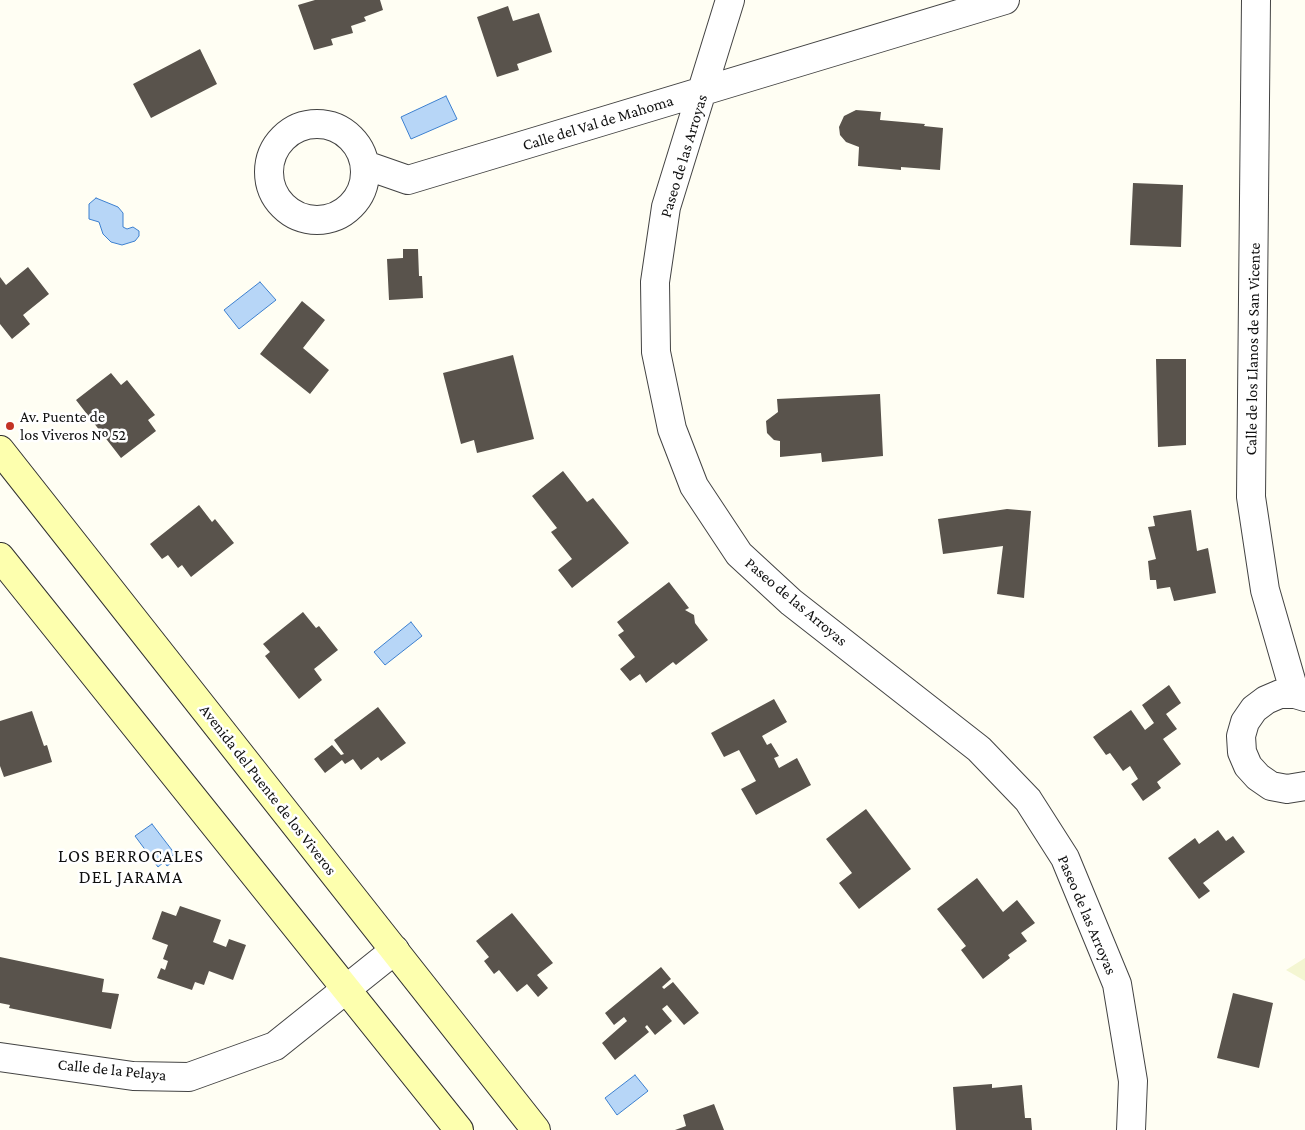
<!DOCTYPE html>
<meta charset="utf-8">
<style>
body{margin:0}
canvas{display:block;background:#fffef3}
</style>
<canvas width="1305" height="1130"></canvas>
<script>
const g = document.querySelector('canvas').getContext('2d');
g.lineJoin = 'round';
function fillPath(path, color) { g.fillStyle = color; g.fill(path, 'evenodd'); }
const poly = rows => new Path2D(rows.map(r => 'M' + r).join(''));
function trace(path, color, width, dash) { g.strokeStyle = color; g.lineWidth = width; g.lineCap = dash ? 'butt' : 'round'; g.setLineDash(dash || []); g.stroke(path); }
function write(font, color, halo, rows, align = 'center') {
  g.font = font + ' "Crimson Pro",serif'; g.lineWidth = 5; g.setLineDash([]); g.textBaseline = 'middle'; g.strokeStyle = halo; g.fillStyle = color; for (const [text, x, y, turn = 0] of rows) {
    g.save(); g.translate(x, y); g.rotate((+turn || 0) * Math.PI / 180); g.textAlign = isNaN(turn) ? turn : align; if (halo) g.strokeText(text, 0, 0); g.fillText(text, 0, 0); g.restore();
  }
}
fillPath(poly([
 [1305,958,1305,981,1286,970]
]), '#f4f6d2');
const water = poly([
 [446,96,457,119,411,139,401,117,446,96],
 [96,198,118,207,123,213,123,227,127,229,133,227,139,231,139,236,135,241,122,245,111,242,103,234,99,222,89,219,89,204,96,198],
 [260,282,276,300,239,329,224,310,260,282],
 [411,622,422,636,385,665,374,652,411,622],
 [152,824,175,854,170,857,173,862,167,866,164,862,158,867,135,836,152,824],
 [635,1075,648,1091,617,1115,605,1098,635,1075]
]);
fillPath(water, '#b7d6f7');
trace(water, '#3d80cf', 1);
fillPath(poly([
 [315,0,380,0,383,10,364,17,366,21,351,26,353,33,331,39,333,45,314,50,298,5],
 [508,6,513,21,539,13,552,52,517,64,519,70,497,77,477,17],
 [200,49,217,84,151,118,133,84],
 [856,110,881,112,880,120,925,124,924,126,943,128,940,170,901,167,901,170,858,166,859,147,846,142,840,135,839,127,844,116],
 [1133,183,1183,185,1181,247,1130,245],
 [403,249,418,249,419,276,422,276,423,298,389,300,387,259,403,258],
 [28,267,49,294,23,315,30,324,12,339,0,324,0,277,6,285],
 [302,301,325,320,303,348,329,370,310,394,260,354],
 [513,355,534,439,477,453,474,440,461,444,443,373],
 [1156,359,1186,359,1186,445,1158,447],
 [111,373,121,385,127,380,155,415,148,420,156,431,121,458,76,400],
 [880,394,883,456,822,462,821,453,780,457,780,441,774,440,767,433,766,421,778,412,777,399],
 [563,471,587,502,593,498,629,543,572,588,558,570,572,559,551,532,557,528,532,496],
 [199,505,212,522,215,519,234,543,191,577,182,565,178,568,168,555,162,559,150,544],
 [1007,509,1031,511,1024,598,997,594,1003,546,943,554,938,519],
 [1191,510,1197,551,1208,548,1216,593,1174,601,1170,587,1157,589,1156,580,1150,580,1148,561,1156,559,1148,527,1155,526,1153,516],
 [669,582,689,608,685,610,694,615,695,623,708,640,676,665,673,662,646,683,640,674,630,681,620,669,635,657,618,635,624,631,617,622],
 [303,612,316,628,319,626,338,650,314,669,322,680,299,699,265,656,270,652,263,644],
 [1169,685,1181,703,1166,714,1177,729,1163,739,1181,764,1157,782,1161,788,1143,801,1131,784,1138,779,1130,766,1123,771,1110,753,1106,755,1093,737,1131,710,1145,730,1154,723,1142,705],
 [774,699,787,722,762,736,767,745,771,743,779,756,774,758,779,768,797,758,811,785,756,815,741,789,756,781,739,750,724,757,711,733],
 [378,707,406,743,381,761,378,757,361,770,353,759,345,764,342,760,325,773,314,759,332,745,341,755,344,754,334,740],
 [32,711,44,746,47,745,52,762,4,777,0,766,0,721],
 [866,809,911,869,859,909,839,883,852,873,826,839],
 [1218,830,1226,841,1233,836,1245,852,1203,883,1210,891,1199,899,1168,858,1195,838,1199,844],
 [977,878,1003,912,1017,900,1035,923,1021,933,1027,941,1008,955,1010,958,983,979,961,950,966,946,937,909],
 [180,906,221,920,213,942,226,947,229,939,246,945,233,980,209,971,204,985,195,982,192,990,157,978,161,968,165,970,168,961,163,959,168,945,152,939,162,911,176,916],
 [512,913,553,963,537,975,548,988,538,997,527,984,517,992,499,970,494,974,484,961,489,957,476,941],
 [0,957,104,979,102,992,119,994,111,1029,9,1008,10,1005,0,1003],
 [661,967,671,979,662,987,664,989,673,982,699,1013,684,1025,667,1005,662,1009,672,1021,655,1035,647,1025,645,1027,649,1032,615,1060,602,1043,627,1021,624,1017,614,1025,605,1013],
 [1233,993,1273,1003,1259,1068,1217,1058],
 [992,1084,992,1088,1022,1085,1025,1118,1031,1118,1032,1130,956,1130,953,1087],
 [714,1104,724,1130,675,1130,686,1126,683,1115]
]), '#59534c');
const street = poly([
 [730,0,666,207,655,282,656,352,672,429,694,486,739,554,791,602,979,749,1028,800,1065,858,1117,984,1133,1081,1131,1130],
 [1256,0,1251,497,1265,590,1295,694],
 '269 172a48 48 0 1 1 96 0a48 48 0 1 1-96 0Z',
 [365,165,408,180,1005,0],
 [1305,697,1295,694,1280,694,1266,700,1254,709,1245,722,1241,736,1242,752,1248,766,1258,777,1271,786,1287,789,1305,786],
 [0,1057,133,1076,189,1077,275,1046,395,950]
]);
const secondary = poly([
 [0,450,536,1130],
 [0,557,459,1130]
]);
trace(street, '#434343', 30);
trace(secondary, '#323232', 30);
trace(street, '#fff', 28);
trace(secondary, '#fdffae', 28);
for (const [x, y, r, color] of [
 [10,426,5,"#c33325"]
]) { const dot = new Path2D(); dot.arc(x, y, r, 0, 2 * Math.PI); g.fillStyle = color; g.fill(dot); trace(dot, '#fff', 2); }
write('16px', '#101010', '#fff', [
 ["Calle del Val de Mahoma",598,123,-17],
 ["Paseo de las Arroyas",684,156,-73],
 ["Calle de los Llanos de San Vicente",1253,349,-89],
 ["Paseo de las Arroyas",796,602,40],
 ["Avenida del Puente de los Viveros",268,790,52],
 ["Paseo de las Arroyas",1087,915,67],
 ["Calle de la Pelaya",112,1070,6]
]);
write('16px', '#101010', '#fff', [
 ["Av. Puente de",20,417],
 ["los Viveros Nº 52",20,435]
], 'left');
g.letterSpacing = '1px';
write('18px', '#101010', '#fff', [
 ["LOS BERROCALES",131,856],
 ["DEL JARAMA",131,877]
]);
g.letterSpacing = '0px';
</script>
